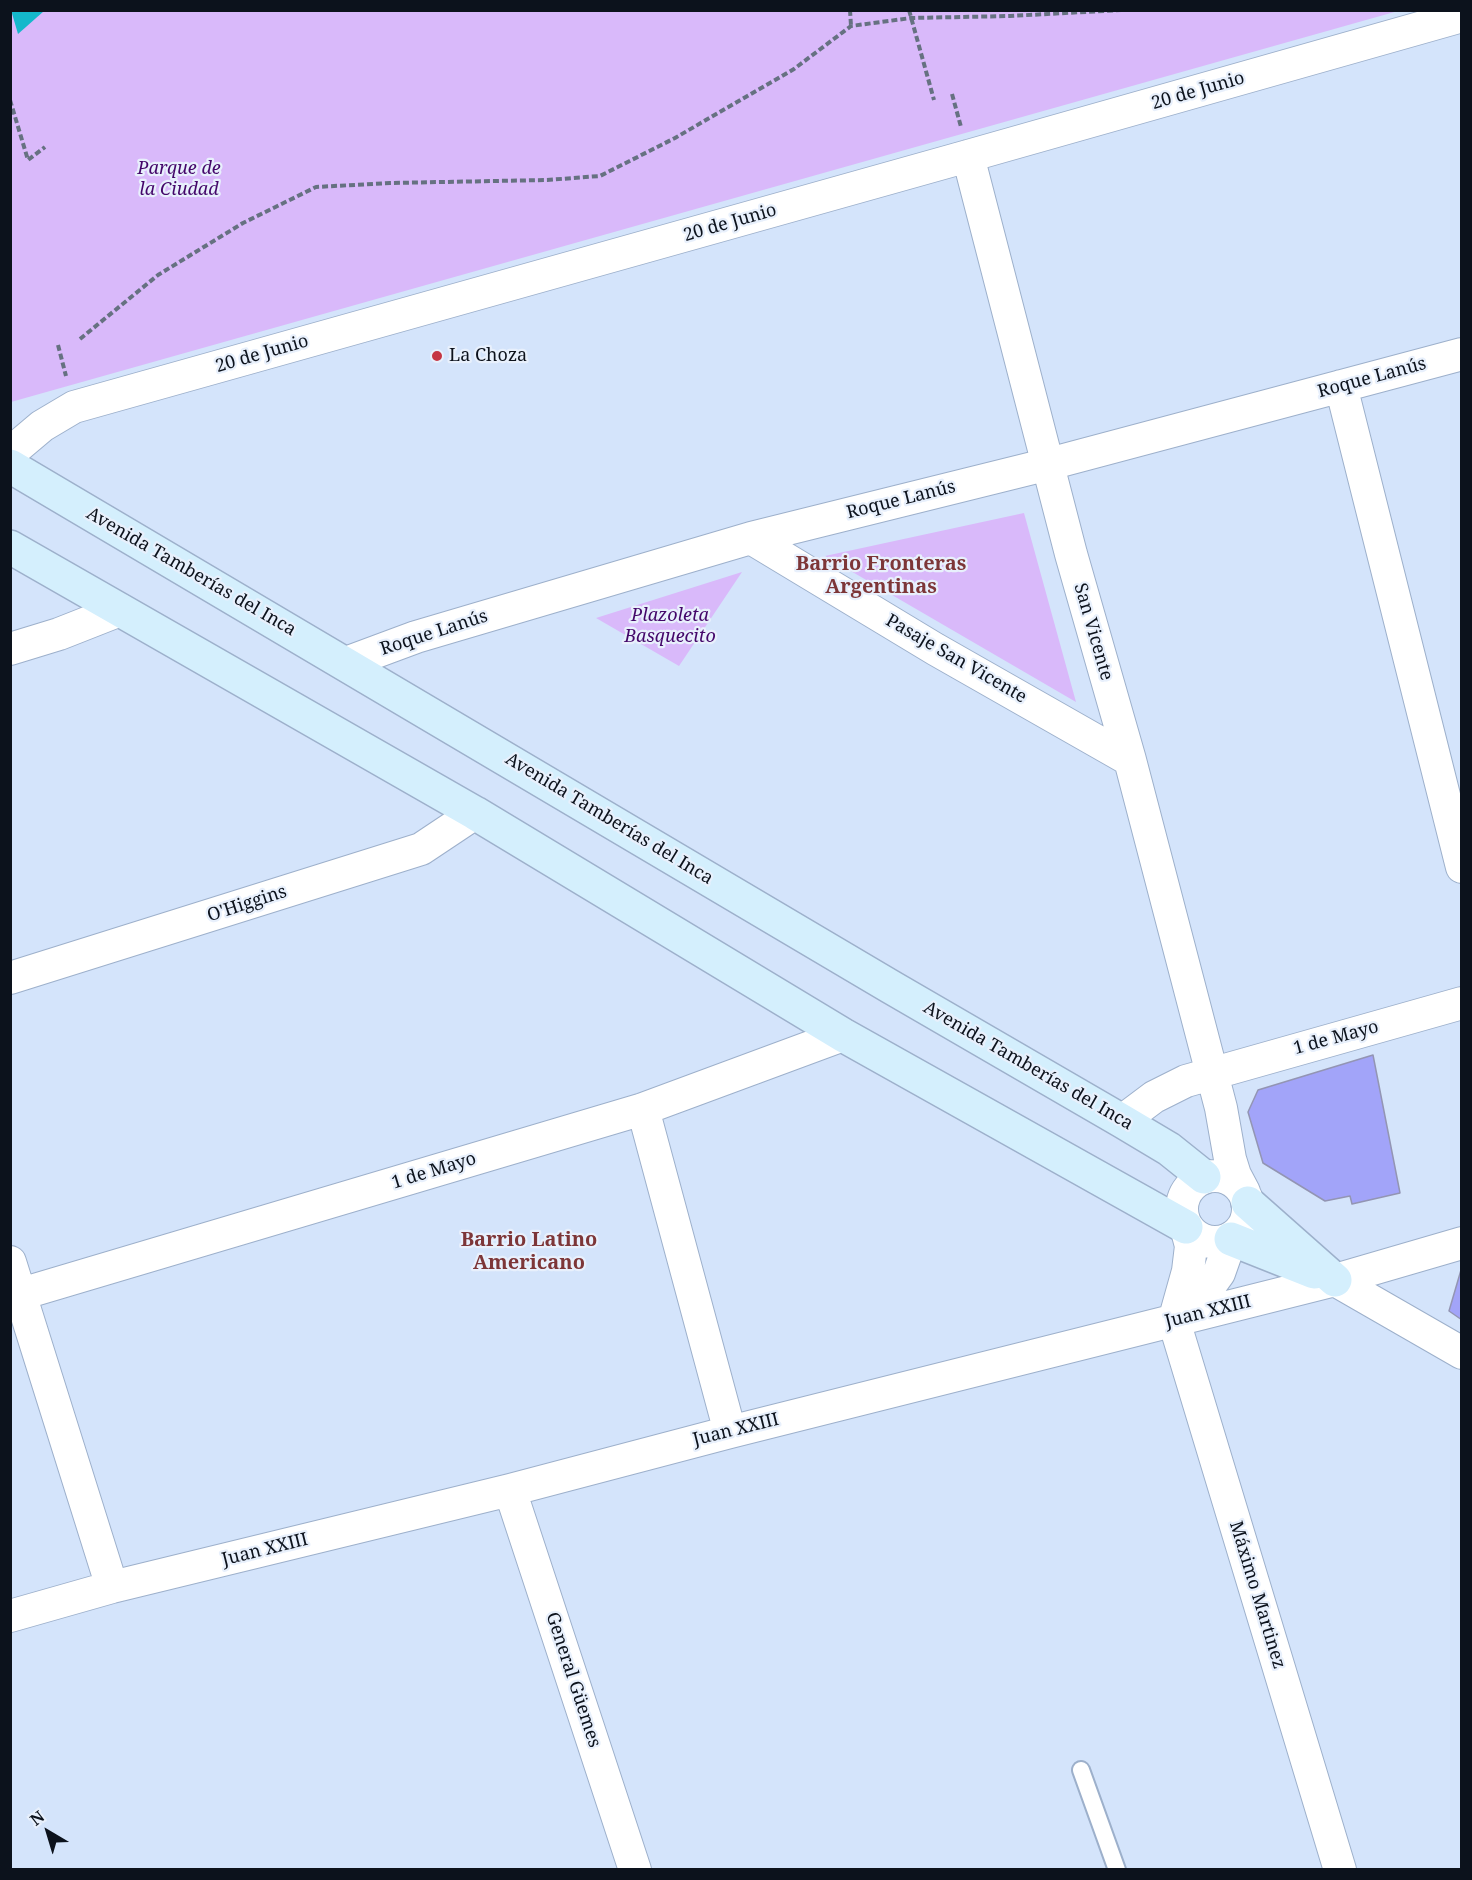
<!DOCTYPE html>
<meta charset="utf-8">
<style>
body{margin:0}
#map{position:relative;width:1472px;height:1880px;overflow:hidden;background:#d4e4fb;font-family:"Noto Serif",serif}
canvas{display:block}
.frame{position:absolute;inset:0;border:12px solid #0c121c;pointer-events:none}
.north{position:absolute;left:18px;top:1802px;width:60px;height:60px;-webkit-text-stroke:4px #e8f0fc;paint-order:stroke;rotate:322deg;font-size:16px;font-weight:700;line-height:24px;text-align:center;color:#0c121c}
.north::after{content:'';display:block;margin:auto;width:21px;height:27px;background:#0c121c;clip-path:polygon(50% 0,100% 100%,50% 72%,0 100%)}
</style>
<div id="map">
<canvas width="1472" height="1880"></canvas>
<div class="frame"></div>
<div class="north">N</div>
</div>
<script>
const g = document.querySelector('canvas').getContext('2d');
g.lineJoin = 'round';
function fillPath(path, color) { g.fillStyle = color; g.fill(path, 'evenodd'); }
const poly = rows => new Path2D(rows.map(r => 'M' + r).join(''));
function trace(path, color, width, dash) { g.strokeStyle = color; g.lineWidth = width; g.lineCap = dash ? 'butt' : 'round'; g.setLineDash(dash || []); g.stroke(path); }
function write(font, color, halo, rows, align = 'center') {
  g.font = font + ' "Noto Serif",serif'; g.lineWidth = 4.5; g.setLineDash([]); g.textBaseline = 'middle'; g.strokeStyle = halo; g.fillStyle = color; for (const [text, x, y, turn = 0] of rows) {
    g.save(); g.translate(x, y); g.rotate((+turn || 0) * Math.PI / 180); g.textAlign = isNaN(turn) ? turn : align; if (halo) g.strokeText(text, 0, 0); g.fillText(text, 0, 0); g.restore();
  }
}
fillPath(poly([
 [11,11,1398,11,11,402],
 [1024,513,1076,702,825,556],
 [742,572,679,666,596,618]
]), '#d9b9fa');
fillPath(poly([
 [11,10,44,10,44,11,18,34]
]), '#14b8cb');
const building = poly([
 [1373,1055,1400,1193,1352,1204,1350,1196,1325,1201,1263,1163,1248,1112,1258,1090,1373,1055],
 [1461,1270,1462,1270,1462,1320,1449,1311,1461,1270]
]);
fillPath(building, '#a2a4f9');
trace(building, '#9395b3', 1.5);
const lane = poly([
 [1081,1770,1117,1870]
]);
const street = poly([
 [968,156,1071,554,1130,760,1221,1108,1230,1159,1235,1175,1244,1192],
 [1341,386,1462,867],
 [10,453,42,426,74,407,968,156,1462,16],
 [751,538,935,649,1130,760],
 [10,649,59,634,120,610],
 [346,663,416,637,751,538,1049,464,1462,354],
 [10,978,421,849,475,813],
 [643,1109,730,1432],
 [1122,1121,1154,1097,1186,1081,1462,1003],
 '1182 1209a33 33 0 1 1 66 0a33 33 0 1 1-66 0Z',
 [10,1262,112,1587],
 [1335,1280,1462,1353],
 [21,1294,643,1109,843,1035],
 [1177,1318,1201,1298,1219,1273,1231,1239],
 [1174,1321,1340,1870],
 [1174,1321,1188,1271,1191,1246,1186,1227],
 [510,1490,635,1870],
 [10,1616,112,1587,510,1490,730,1432,1335,1280,1462,1243]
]);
const secondary = poly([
 [10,466,891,987,1122,1121,1169,1149,1204,1177],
 [10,547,475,813,843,1035,1186,1227],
 [1248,1203,1335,1280],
 [1231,1239,1314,1272]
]);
trace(lane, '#9db0cb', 20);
trace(street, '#9db0cb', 34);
trace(secondary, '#9db0cb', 36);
trace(poly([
 [850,10,851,26],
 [909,10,934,100],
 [952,94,961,127],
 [10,100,28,160,45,147],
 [80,339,158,275,243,223,316,187,390,183,547,180,600,176,675,138,794,69,851,26,911,18,1010,16,1121,10],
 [58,345,66,376]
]), '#667181', 4, [6, 3]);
trace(lane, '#fff', 16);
trace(street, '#fff', 32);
trace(secondary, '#d4effd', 33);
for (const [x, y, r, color] of [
 [437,356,6,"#c53543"]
]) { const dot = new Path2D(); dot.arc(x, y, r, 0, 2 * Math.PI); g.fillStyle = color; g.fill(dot); trace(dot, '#e8f0fc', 2); }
write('18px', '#0c121c', '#e8f0fc', [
 ["20 de Junio",1198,91,-16],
 ["20 de Junio",730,223,-16],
 ["20 de Junio",262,354,-16],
 ["Roque Lanús",1372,378,-15],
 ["Roque Lanús",901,500,-14],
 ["Avenida Tamberías del Inca",191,572,30],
 ["San Vicente",1093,632,74],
 ["Roque Lanús",434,633,-18],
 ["Pasaje San Vicente",956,659,30],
 ["Avenida Tamberías del Inca",609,819,31],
 ["O'Higgins",247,904,-18],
 ["1 de Mayo",1336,1038,-15],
 ["Avenida Tamberías del Inca",1028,1066,30],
 ["1 de Mayo",434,1171,-17],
 ["Juan XXIII",1208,1312,-14],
 ["Juan XXIII",736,1430,-14],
 ["Juan XXIII",265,1550,-14],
 ["Máximo Martinez",1257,1595,73],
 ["General Güemes",573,1680,72]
]);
write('italic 18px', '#44076a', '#e8f0fc', [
 ["Parque de",179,169],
 ["la Ciudad",179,190],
 ["Plazoleta",670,616],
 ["Basquecito",670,637]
]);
write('18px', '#0c121c', '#e8f0fc', [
 ["La Choza",449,356]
], 'left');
write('bold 20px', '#7d3638', '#e8f0fc', [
 ["Barrio Fronteras",881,564],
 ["Argentinas",881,587],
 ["Barrio Latino",529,1240],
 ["Americano",529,1263]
]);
</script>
